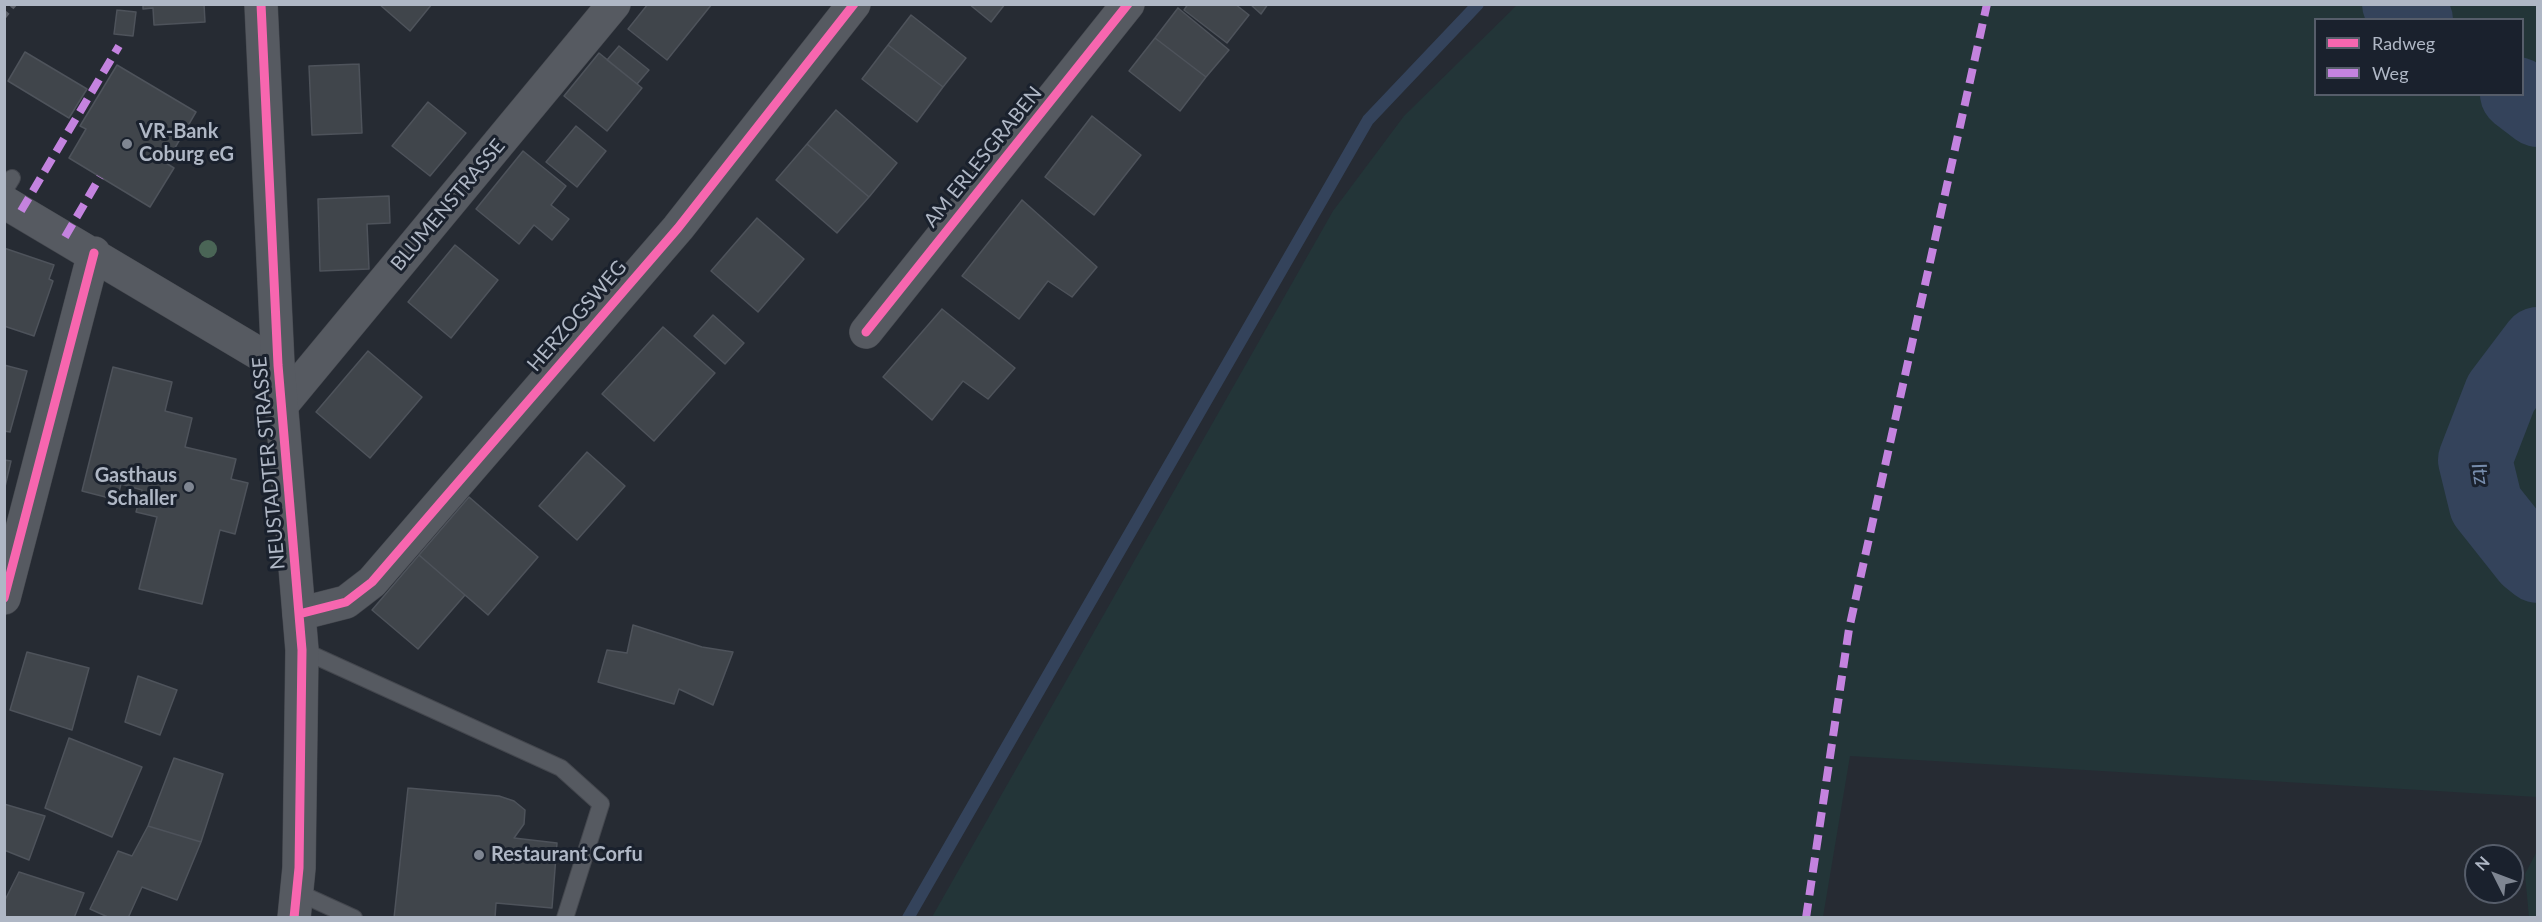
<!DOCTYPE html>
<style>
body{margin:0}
#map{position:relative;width:2542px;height:922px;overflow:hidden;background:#262b33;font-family:Lato,sans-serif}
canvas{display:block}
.frame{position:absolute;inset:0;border:6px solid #afb7c5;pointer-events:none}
.legend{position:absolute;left:2314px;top:18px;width:210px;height:78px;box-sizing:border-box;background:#1a212d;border:2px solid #565d6a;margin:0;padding:8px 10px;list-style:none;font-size:18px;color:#afb7c5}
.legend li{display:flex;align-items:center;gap:12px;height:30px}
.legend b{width:30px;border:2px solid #565d6a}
.north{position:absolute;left:2464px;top:844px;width:60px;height:60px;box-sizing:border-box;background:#1a212d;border:2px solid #565d6a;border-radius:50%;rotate:312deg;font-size:16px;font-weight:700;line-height:24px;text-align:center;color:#afb7c5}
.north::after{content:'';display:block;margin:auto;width:21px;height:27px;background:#7f8692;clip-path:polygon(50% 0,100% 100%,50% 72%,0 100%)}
</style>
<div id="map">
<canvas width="2542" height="922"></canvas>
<div class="frame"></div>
<ul class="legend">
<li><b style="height:8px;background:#f766af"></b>Radweg</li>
<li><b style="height:8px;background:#c483df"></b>Weg</li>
</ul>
<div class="north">N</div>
</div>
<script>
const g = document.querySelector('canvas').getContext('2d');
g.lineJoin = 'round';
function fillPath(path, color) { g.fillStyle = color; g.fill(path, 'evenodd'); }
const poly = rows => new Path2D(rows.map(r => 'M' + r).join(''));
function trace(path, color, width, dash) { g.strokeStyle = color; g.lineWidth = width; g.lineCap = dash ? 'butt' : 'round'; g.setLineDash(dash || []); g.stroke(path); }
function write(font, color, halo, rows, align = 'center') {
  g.font = font + ' Lato,sans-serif'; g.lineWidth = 6; g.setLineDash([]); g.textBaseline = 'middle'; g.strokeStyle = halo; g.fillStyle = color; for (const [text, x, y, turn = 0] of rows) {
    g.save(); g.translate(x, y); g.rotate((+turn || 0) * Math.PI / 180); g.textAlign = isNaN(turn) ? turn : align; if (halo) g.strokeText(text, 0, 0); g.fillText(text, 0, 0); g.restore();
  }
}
fillPath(poly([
 [1518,4,2537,5,2537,797,1850,756,1823,917,932,917,1333,211,1404,116],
 [2316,20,2522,20,2522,94,2316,94],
 [2537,851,2537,917,2529,917,2525,874]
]), '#233538');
trace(poly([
 [908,918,1368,120,1478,4]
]), '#34435b', 12);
trace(poly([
 [2399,4,2416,20],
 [2517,94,2538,110],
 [2538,344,2501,393,2475,460,2486,505,2528,558,2538,566]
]), '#34435b', 74);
const building = poly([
 [143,4,204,4,205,22,154,25,153,8,143,9,143,4],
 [379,4,432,4,410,31,379,4],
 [648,4,712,4,667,60,628,29,648,4],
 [969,4,1005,4,991,22,969,4],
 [1188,4,1235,4,1249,15,1227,43,1184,10,1188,4],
 [1250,4,1268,4,1261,14,1250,4],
 [1178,8,1229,50,1206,77,1155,38,1178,8],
 [117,10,136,12,133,36,114,34,117,10],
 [911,15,966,58,943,87,888,45,911,15],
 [1155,38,1206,77,1180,111,1129,71,1155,38],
 [888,45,943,87,917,122,862,79,888,45],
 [619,46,649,70,637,84,607,60,619,46],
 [25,52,87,89,69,118,8,81,25,52],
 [599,53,642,88,607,131,564,96,599,53],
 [359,64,362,133,312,135,309,66,359,64],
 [117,65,196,112,166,163,174,168,150,207,69,158,86,129,80,126,117,65],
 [428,102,466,133,430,176,392,146,428,102],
 [836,110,897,163,869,197,807,144,836,110],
 [1092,116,1141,155,1094,215,1045,177,1092,116],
 [576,126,606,151,577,187,546,162,576,126],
 [807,144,869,197,837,233,776,180,807,144],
 [523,151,566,186,551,205,569,219,552,240,534,225,519,244,476,209,523,151],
 [389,196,390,223,367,224,369,269,320,271,318,199,389,196],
 [1022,200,1097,267,1072,297,1048,281,1019,319,962,276,1022,200],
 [757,218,804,259,758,312,711,271,757,218],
 [455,245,498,280,451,338,408,302,455,245],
 [4,248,54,265,49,279,53,281,34,336,4,326,4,248],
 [942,309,1015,368,988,399,963,381,932,420,883,377,942,309],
 [713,315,744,343,725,364,694,336,713,315],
 [663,327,715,373,654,441,602,394,663,327],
 [368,351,422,397,370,458,316,412,368,351],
 [4,365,27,371,10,432,4,431,4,365],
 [113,367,172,382,165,411,192,418,185,447,236,459,231,479,248,483,235,534,220,530,202,604,139,589,157,517,136,512,142,490,121,484,117,500,82,491,113,367],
 [587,452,625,486,577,540,539,506,587,452],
 [4,460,11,461,4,491,4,460],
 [469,497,538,557,488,615,419,555,469,497],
 [419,555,465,595,418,649,372,610,419,555],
 [633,625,702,647,733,652,713,705,679,689,674,704,598,682,607,650,627,653,633,625],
 [27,652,89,668,72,730,10,710,27,652],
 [138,676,177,690,160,735,125,722,138,676],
 [69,738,142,767,112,837,45,808,69,738],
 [174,758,223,774,201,842,148,826,174,758],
 [408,788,499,796,514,801,525,810,524,824,514,838,557,843,552,908,496,903,495,918,394,918,408,788],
 [4,804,45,816,29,860,4,850,4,804],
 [148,826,201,842,177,900,142,887,128,918,110,918,90,909,118,851,132,856,148,826],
 [19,872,84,893,74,918,4,918,4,902,19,872]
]);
fillPath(building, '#40454b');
trace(building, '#4e535b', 1.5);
const service = poly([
 [4,191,12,178],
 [302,650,561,768,601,804,565,918],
 [297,892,354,918]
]);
const minor = poly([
 [4,202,278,365],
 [866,332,1128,4],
 [281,406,614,4],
 [4,598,94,253],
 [299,614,346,602,372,582,678,228,854,4]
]);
const tertiary = poly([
 [261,4,278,365,302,650,299,868,294,918]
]);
trace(service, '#44474e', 18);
trace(minor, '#44474e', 34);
trace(tertiary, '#44474e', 34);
trace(service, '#565a61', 16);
trace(minor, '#565a61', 33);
trace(tertiary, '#565a61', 33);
trace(poly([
 [4,17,15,4]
]), '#595d65', 4.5, [6, 6]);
trace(poly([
 [21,211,119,46],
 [65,237,100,177],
 [1806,918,1849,629,1987,4]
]), '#c483df', 8, [15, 8]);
trace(poly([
 [261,4,278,365,302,650,299,868,294,918],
 [866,332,1128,4],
 [4,598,94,253],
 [299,614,346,602,372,582,678,228,854,4]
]), '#f766af', 9);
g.fillStyle = '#4a6556';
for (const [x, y] of [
 [208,249]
]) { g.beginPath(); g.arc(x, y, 9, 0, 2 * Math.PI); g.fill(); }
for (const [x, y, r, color] of [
 [127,144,6,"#7f8692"],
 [189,487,6,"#7f8692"],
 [479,855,6,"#7f8692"]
]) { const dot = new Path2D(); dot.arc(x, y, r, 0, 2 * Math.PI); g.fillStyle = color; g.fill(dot); trace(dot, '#1a212d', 2); }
write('bold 20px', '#afb7c5', '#1a212d', [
 ["VR-Bank",139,132],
 ["Coburg eG",139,155],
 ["Gasthaus",177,476,"right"],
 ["Schaller",177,499,"right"],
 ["Restaurant Corfu",491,855]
], 'left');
write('20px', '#afb7c5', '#1a212d', [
 ["AM ERLESGRABEN",983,157,-51],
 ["BLUMENSTRASSE",448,205,-50],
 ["HERZOGSWEG",577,316,-49],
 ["NEUSTADTER STRASSE",269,463,-95]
]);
write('italic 21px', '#778dad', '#1a212d', [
 ["Itz",2480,474,81]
]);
</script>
